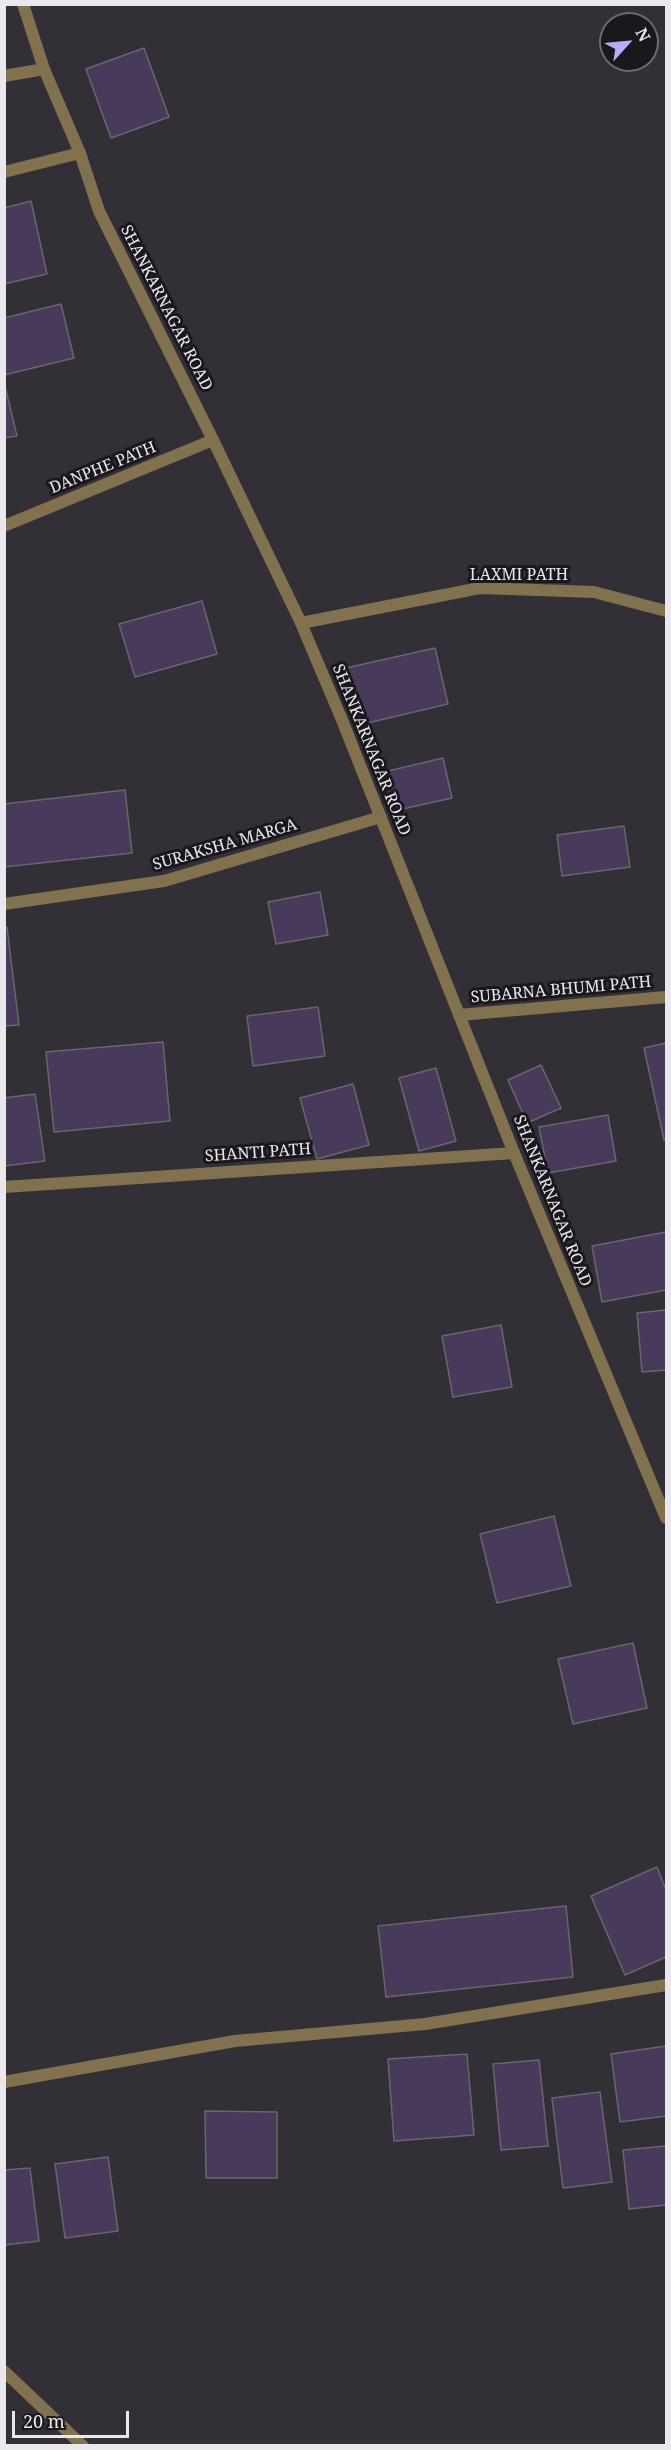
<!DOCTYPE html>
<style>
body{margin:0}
#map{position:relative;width:671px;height:2450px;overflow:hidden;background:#332f37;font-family:"Noto Serif",serif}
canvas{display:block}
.frame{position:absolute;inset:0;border:6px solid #eae8ed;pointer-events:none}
.north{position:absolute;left:599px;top:12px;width:60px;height:60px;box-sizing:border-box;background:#1a181c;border:2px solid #6d6b70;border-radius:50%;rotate:63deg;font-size:16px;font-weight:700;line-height:24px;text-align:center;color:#eae8ed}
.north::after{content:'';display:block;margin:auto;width:21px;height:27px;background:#bcaaf5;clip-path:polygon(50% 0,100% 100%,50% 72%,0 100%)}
.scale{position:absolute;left:12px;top:2411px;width:117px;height:27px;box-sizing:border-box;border:3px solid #eae8ed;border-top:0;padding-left:8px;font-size:18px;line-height:21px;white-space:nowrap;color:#eae8ed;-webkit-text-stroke:4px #1a181c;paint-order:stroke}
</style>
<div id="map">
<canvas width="671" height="2450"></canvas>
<div class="frame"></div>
<div class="north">N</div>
<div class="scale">20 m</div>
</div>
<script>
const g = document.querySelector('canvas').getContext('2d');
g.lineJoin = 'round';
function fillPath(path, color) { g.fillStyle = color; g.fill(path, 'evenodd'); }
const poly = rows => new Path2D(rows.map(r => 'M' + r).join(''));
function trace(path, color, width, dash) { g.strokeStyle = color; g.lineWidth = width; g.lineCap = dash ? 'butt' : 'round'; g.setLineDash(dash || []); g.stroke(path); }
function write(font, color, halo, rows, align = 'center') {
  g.font = font + ' "Noto Serif",serif'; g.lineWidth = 6; g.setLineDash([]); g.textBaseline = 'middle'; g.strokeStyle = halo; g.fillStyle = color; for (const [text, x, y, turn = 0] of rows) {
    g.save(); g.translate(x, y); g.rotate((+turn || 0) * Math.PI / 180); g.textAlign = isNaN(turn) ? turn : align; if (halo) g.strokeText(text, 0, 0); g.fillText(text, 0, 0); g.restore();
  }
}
const building = poly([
 [144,48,169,117,111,138,86,69,144,48],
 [31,201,47,274,4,284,4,208,31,201],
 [61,304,74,358,4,375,4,318,61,304],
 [4,382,17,436,4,438,4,382],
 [202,601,217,654,135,677,119,624,202,601],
 [435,648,448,704,359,725,346,668,435,648],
 [443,758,452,798,398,810,388,771,443,758],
 [125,790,132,853,4,867,4,804,125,790],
 [624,826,630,867,562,876,557,835,624,826],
 [320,892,328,935,276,944,268,902,320,892],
 [4,927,7,927,19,1025,4,1026,4,927],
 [318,1007,325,1056,253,1066,247,1016,318,1007],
 [163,1042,170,1121,54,1132,46,1052,163,1042],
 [666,1043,666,1140,664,1140,644,1048,666,1043],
 [541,1065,561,1108,527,1123,508,1080,541,1065],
 [436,1068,456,1141,419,1151,399,1078,436,1068],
 [353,1084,369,1145,317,1159,300,1098,353,1084],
 [35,1094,45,1161,4,1166,4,1098,35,1094],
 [608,1115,616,1161,548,1173,539,1127,608,1115],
 [666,1232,666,1290,602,1302,592,1246,666,1232],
 [666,1310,666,1370,642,1372,637,1313,666,1310],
 [501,1325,512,1387,453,1397,442,1336,501,1325],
 [554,1516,571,1586,497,1603,480,1534,554,1516],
 [633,1643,647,1708,573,1724,558,1659,633,1643],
 [657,1867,666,1890,666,1957,625,1975,591,1896,657,1867],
 [566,1906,573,1977,386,1997,378,1926,566,1906],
 [666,2046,666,2116,620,2122,611,2054,666,2046],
 [467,2054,474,2135,394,2141,388,2059,467,2054],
 [539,2060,548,2146,501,2150,493,2064,539,2060],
 [600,2092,612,2182,563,2188,552,2098,600,2092],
 [205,2111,277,2112,277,2178,206,2178,205,2111],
 [666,2146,666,2205,629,2209,623,2150,666,2146],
 [108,2157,118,2231,65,2238,55,2164,108,2157],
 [30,2168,39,2241,4,2245,4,2170,30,2168]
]);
fillPath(building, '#49395b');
trace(building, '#69666f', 1.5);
trace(poly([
 [4,76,44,69],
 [4,172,80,153],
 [4,526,213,440],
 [301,623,480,588,594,592,666,611],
 [4,904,164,881,381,817],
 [459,1015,666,997],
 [4,1187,514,1153],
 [4,2082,235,2041,425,2024,666,1985],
 [4,2371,83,2446]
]), '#81714e', 12);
trace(poly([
 [23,4,44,69,80,153,99,211,213,440,301,623,342,720,514,1153,666,1518]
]), '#81714e', 12);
write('16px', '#eae8ed', '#1a181c', [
 ["SHANKARNAGAR ROAD",166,308,63],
 ["DANPHE PATH",103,468,-22],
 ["LAXMI PATH",519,575],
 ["SHANKARNAGAR ROAD",371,750,68],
 ["SURAKSHA MARGA",225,845,-16],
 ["SUBARNA BHUMI PATH",561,990,-5],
 ["SHANTI PATH",258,1153,-4],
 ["SHANKARNAGAR ROAD",552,1201,68]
]);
</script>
